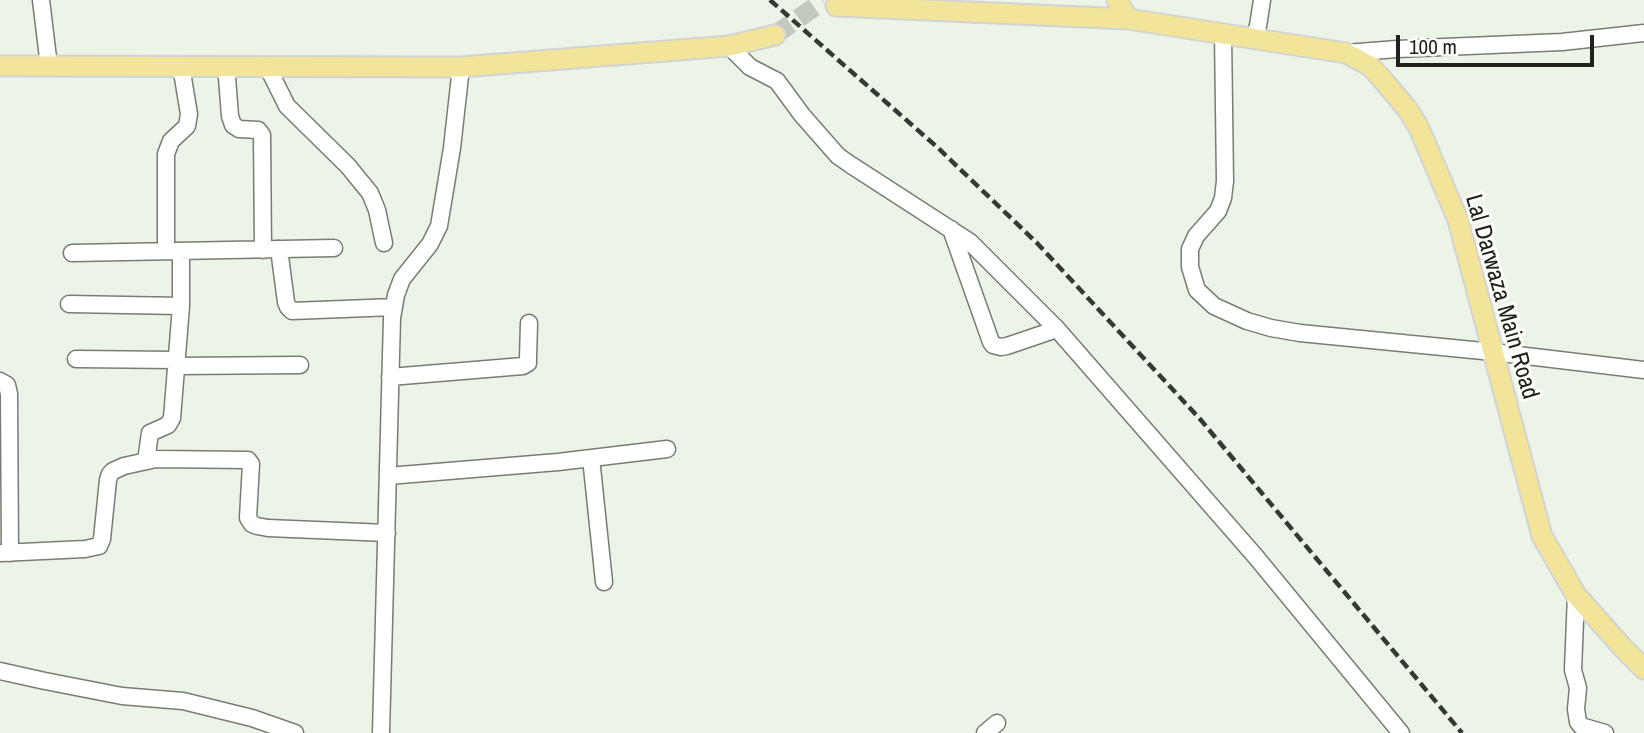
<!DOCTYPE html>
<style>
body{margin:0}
#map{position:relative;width:1644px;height:733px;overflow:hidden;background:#ecf3e7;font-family:"Archivo Narrow",sans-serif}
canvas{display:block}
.scale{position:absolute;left:1396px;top:35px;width:198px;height:32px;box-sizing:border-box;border:4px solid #20221e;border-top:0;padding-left:9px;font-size:21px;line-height:24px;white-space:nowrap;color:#20221e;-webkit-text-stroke:5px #fcfffa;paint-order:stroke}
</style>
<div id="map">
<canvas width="1644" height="733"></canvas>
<div class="scale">100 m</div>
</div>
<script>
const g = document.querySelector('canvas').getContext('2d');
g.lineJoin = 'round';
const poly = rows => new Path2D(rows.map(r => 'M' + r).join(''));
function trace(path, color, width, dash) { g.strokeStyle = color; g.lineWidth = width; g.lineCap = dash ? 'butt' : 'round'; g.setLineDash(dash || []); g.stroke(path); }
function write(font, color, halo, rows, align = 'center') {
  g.font = font + ' "Archivo Narrow",sans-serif'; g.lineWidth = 6; g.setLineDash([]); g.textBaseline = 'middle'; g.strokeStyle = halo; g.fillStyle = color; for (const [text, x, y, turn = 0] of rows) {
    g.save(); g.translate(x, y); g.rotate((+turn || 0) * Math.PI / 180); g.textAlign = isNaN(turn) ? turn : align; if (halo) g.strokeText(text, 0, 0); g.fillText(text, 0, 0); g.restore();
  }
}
trace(poly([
 [775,35,823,1]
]), '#c3c9bf', 19, [19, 10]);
const minor = poly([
 [41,0,49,66],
 [1223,34,1225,181,1223,198,1218,211,1196,236,1190,249,1190,267,1197,290,1214,306,1247,321,1271,328,1300,333,1493,352,1644,370],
 [1253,39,1258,26,1262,0],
 [729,46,750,67,777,81,802,115,838,156,851,165,970,242,1057,329,1256,557,1401,733],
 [1346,53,1397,49,1562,42,1644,33],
 [226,65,230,116,233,125,239,129,258,130,262,135,263,250],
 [267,66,287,106,348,166,370,193,377,210,384,243],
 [951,229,991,342,993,345,1001,347,1007,346,1057,329],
 [279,249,286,302,288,307,292,311,394,307],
 [166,251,166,154,171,141,187,126,189,114,181,66],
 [72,253,334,248],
 [69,304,181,306],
 [76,359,176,360],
 [176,366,300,365],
 [390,377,523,366,528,363,528,358,529,323],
 [0,381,7,385,9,394,10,553],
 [591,458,604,582],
 [146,461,150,433,168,425,172,418,181,306,181,251],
 [388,476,558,462,667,449],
 [0,553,85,549,99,546,102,539,108,480,110,474,113,471,124,466,156,459,248,460,251,464,248,518,252,524,257,526,268,528,387,533],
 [1576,595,1573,670,1578,688,1576,709,1578,722,1581,726,1605,733],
 [0,671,45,681,122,696,183,701,252,718,295,733],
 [381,733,392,318,396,295,402,279,430,244,439,226,452,148,461,67],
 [985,733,997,723]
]);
const major = poly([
 [1117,0,1128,19,1346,53,1370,66,1382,79,1408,110,1419,128,1458,220,1542,536,1576,595,1623,648,1644,669],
 [836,6,1128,19],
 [0,66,461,67,729,46,775,35]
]);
trace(minor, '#777d72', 19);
trace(major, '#d2d3d2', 23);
trace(minor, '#fff', 16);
trace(major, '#f2e59a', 19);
trace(poly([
 [770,0,937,147,1037,243,1200,419,1462,733]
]), '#363833', 4.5, [10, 5]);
write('24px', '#20221e', '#fcfffa', [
 ["Lal Darwaza Main Road",1501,297,74]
]);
</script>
